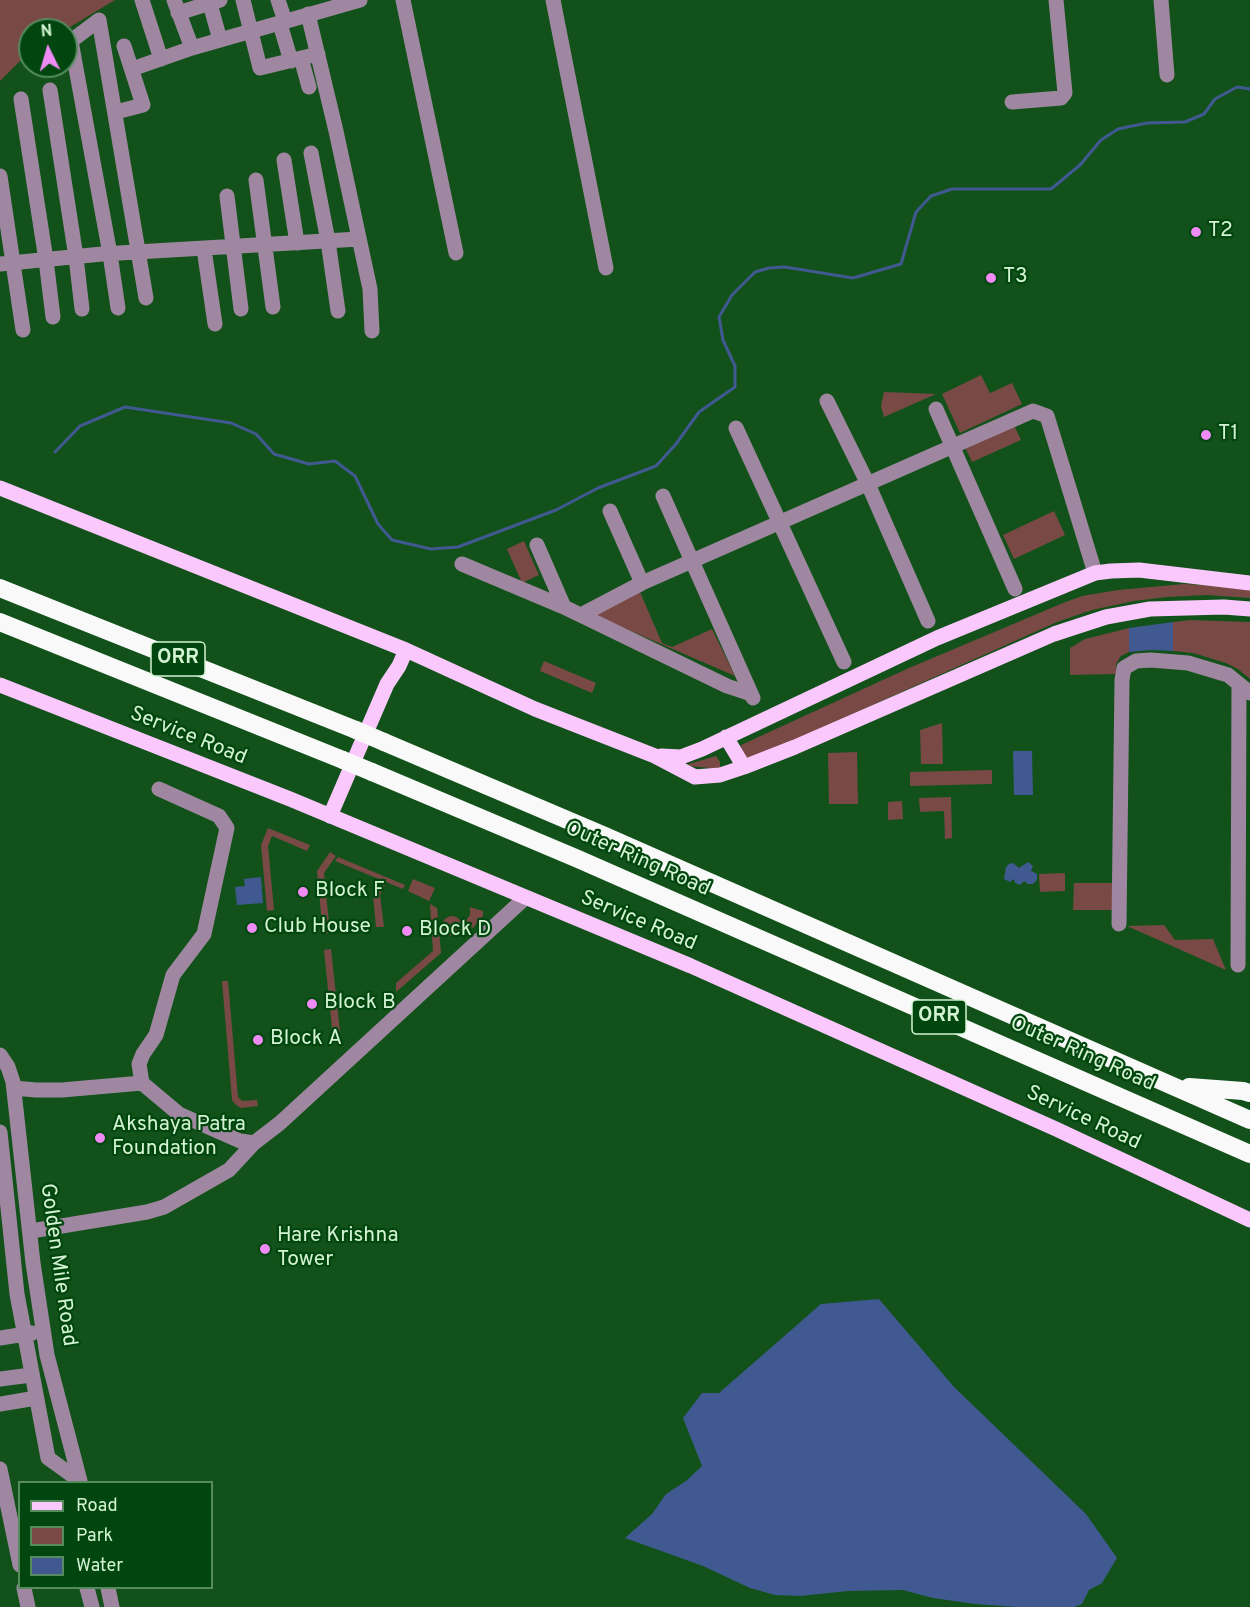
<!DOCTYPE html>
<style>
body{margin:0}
#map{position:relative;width:1250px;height:1607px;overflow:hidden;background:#12521a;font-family:Overpass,sans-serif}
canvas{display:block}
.legend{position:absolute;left:18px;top:1481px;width:195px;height:108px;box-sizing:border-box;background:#01460e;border:2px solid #558b5d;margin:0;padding:8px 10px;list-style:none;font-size:18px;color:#d3f3d3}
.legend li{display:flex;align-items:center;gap:12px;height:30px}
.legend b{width:30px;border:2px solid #558b5d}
.north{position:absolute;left:18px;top:18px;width:60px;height:60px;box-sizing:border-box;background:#01460e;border:2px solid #558b5d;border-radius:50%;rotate:355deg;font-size:16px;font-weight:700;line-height:24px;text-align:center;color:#d3f3d3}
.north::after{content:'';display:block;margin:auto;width:21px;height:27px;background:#f08bf6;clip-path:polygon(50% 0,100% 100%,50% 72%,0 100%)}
</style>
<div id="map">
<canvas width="1250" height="1607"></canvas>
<ul class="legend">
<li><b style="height:8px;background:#fbc8fd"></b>Road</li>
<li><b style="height:16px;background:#784945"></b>Park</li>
<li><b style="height:16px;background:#405991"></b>Water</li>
</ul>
<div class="north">N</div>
</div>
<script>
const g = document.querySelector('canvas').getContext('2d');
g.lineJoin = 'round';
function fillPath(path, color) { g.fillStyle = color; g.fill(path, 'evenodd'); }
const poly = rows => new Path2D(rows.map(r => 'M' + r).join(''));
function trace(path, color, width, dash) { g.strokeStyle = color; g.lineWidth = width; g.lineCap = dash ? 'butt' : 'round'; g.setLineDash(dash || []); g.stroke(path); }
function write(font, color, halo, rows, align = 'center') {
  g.font = font + ' Overpass,sans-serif'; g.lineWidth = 4.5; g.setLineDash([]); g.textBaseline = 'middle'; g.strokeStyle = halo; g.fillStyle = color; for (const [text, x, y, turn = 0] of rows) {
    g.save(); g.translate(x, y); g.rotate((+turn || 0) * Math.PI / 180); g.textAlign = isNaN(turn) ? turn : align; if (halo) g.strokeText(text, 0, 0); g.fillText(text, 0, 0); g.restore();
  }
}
fillPath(poly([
 [0,0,115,0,65,30,30,30,30,51,0,81],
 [981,375,990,393,1012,383,1022,404,960,433,942,394],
 [884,392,936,394,884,417,881,406],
 [1013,423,1021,440,972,462,964,445],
 [1054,511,1065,535,1014,559,1003,535],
 [524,541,539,575,522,583,507,549],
 [1184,584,1250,588,1250,598,1206,595,1167,597,1134,601,1092,610,1057,622,750,760,740,753,741,745,909,668,1063,603,1082,596,1118,590],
 [640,592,662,643,672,647,712,629,735,676,594,615],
 [1191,620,1250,622,1250,679,1238,669,1226,663,1193,653,1173,651,1173,622],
 [1129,628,1129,652,1121,656,1116,664,1116,674,1070,675,1070,648,1085,639],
 [544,661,596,683,592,693,540,671],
 [942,723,943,764,921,764,920,730],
 [857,752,858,804,829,804,828,753],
 [716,756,720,762,720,769,689,766,689,764],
 [992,770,992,784,910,786,910,772],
 [951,797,952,838,945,839,944,811,920,812,919,798],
 [902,801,903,819,888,820,888,802],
 [268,828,310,845,307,851,272,836,268,846,274,910,267,911,261,845],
 [330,852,336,856,324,873,330,933,323,934,317,871],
 [338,857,405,885,403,889,335,861],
 [1065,873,1065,891,1040,892,1039,874],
 [413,879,435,888,429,901,408,891],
 [378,882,385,885,380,895,384,927,376,927,373,894],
 [1074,883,1116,883,1116,910,1073,910],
 [430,904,437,908,441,953,396,992,396,983,433,951],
 [470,907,483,911,483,916,473,928,465,921,470,915],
 '442 926a10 10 0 1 1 20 0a10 10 0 1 1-20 0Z',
 [1164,925,1175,940,1213,939,1226,970,1127,926],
 [331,949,340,1032,333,1038,324,950],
 [222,981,228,981,238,1097,242,1101,257,1100,258,1106,241,1108,236,1105,232,1100]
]), '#784945');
fillPath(poly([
 [1173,622,1173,651,1151,650,1129,652,1129,628],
 [1013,751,1032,751,1033,795,1014,795],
 [1028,862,1033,866,1031,871,1037,874,1037,880,1033,884,1028,884,1024,881,1020,885,1015,883,1014,879,1010,882,1004,879,1006,867,1009,864,1013,863,1019,868],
 [261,877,263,903,237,905,235,887,245,886,244,879],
 [879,1299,954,1387,1086,1514,1117,1558,1102,1583,1089,1590,1082,1604,1074,1607,1016,1607,975,1604,933,1598,903,1590,848,1591,800,1596,775,1595,750,1588,703,1566,625,1538,652,1514,666,1494,686,1481,702,1466,683,1418,702,1393,719,1393,821,1304]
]), '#405991');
trace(poly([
 [55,452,80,426,125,407,231,423,256,434,274,454,309,464,335,461,355,476,378,524,392,540,431,549,458,547,556,510,598,488,656,466,676,444,699,412,735,387,735,366,723,340,719,317,732,295,755,272,769,268,785,267,853,278,901,264,916,212,931,196,952,189,1051,189,1080,165,1101,140,1118,129,1147,123,1185,122,1204,114,1215,99,1237,87,1250,89]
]), '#405991', 3);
trace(poly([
 [142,0,161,59],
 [174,0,192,48],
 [209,0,220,40],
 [243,0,260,68,318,54],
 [278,0,285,21],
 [403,0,456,253],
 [553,0,606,268],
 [1161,0,1167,75],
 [178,13,220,0],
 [308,14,336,131,370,289,372,331],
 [280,24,291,61],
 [301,58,309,87],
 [132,69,192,48,360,0],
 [50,90,76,257,82,309],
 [21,99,46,260,53,317],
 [1012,102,1061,98,1065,93,1056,0],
 [116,112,143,105,124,46],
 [311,153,328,241,338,311],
 [284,160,297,243],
 [0,176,23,330],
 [256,180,273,307],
 [227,196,241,309],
 [204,249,215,324],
 [0,264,102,254,359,239],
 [118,308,110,254,71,41,99,20,146,298],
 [827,401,868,484,928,621],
 [936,409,1015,589],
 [736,428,844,662],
 [663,496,753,698],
 [610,511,642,583],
 [537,545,564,607],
 [462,564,564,607,727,686,751,694],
 [581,615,642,583,1033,411,1047,416,1095,573],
 [1119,924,1122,680,1124,668,1136,661,1151,660,1188,663,1228,675,1250,693],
 [1238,965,1239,684],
 [0,1055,8,1067,13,1082,33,1263,47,1355,80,1481,48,1458,17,1294,0,1132],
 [142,1083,139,1064,143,1054,156,1035,173,975,204,934,227,828,219,816,159,789],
 [14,1088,36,1090,62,1090,142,1083,179,1114,240,1141,254,1143],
 [31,1231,147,1212,164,1207,229,1170,254,1143,280,1123,525,898],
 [0,1338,32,1333],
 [0,1379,31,1375],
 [0,1404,36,1398],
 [0,1469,20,1565],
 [24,1588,28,1607],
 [87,1588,92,1607],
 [108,1588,112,1607]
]), '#a087a1', 15);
trace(poly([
 [0,488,406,650,535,709,655,756,695,777,720,775,744,767,795,747,1054,634,1106,617,1150,609,1224,607,1250,609],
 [0,685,290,799,691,966,1056,1129,1250,1220],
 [726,737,744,767],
 [661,756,681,757,702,749,937,638,1095,573,1111,571,1139,570,1250,583],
 [330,816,387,684,399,666,406,650]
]), '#fbc8fd', 15);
trace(poly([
 [0,588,356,730],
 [0,622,343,760],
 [384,742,605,836,1250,1120],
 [372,772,578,859,1250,1154],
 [1189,1087,1243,1091,1250,1093]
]), '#f9f9f9', 18);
trace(poly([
 [356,730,384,742],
 [343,760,372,772]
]), '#f9f9f9', 18);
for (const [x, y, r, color] of [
 [1196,232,6,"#f08bf6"],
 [991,278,6,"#f08bf6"],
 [1206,435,6,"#f08bf6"],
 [303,892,6,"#f08bf6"],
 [252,928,6,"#f08bf6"],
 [407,931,6,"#f08bf6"],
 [312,1004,6,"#f08bf6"],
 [258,1040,6,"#f08bf6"],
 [100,1138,6,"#f08bf6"],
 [265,1249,6,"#f08bf6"]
]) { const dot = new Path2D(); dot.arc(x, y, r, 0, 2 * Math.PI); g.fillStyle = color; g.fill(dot); trace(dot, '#01460e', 2); }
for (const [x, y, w] of [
 [178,659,54],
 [939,1017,54]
]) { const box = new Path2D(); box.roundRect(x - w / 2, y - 17, w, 34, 4.5); g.fillStyle = '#01460e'; g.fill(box); trace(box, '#d3f3d3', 1.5); }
write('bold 20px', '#d3f3d3', null, [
 ["ORR",178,659],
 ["ORR",939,1017]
]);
write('21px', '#d3f3d3', '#01460e', [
 ["T2",1208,232],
 ["T3",1003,278],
 ["T1",1218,435],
 ["Block F",315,892],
 ["Club House",264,928],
 ["Block D",419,931],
 ["Block B",324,1004],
 ["Block A",270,1040],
 ["Akshaya Patra",112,1126],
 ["Foundation",112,1150],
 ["Hare Krishna",277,1237],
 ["Tower",277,1261]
], 'left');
write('21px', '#d3f3d3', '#01460e', [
 ["Service Road",188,737,22],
 ["Outer Ring Road",637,860,24],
 ["Service Road",638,922,23],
 ["Outer Ring Road",1082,1055,24],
 ["Service Road",1083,1119,25],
 ["Golden Mile Road",57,1265,82]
]);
</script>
